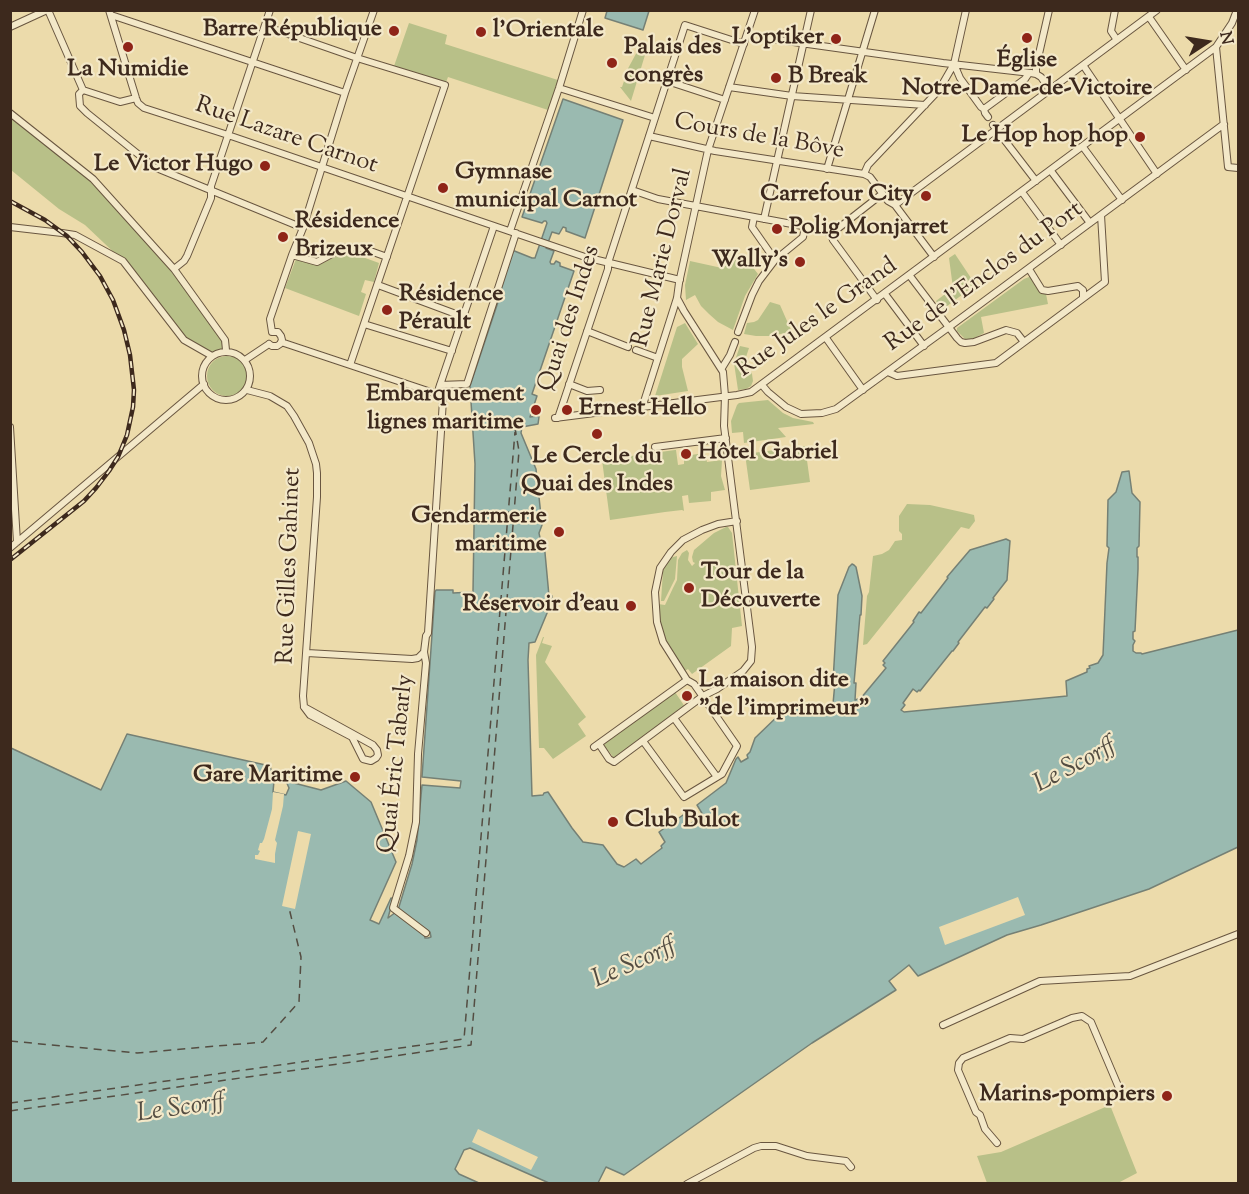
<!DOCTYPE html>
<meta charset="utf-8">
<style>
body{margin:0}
#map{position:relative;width:1249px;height:1194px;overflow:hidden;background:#ecdbab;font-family:"Sorts Mill Goudy",serif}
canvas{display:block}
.frame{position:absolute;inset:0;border:12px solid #3d291d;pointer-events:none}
.north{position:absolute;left:1177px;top:12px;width:60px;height:60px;-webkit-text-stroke:4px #f3e8c8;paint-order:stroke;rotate:78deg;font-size:16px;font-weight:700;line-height:24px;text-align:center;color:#3d291d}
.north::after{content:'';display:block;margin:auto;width:21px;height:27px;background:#3d291d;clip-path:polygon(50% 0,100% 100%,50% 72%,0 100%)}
</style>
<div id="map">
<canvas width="1249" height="1194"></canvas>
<div class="frame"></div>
<div class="north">N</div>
</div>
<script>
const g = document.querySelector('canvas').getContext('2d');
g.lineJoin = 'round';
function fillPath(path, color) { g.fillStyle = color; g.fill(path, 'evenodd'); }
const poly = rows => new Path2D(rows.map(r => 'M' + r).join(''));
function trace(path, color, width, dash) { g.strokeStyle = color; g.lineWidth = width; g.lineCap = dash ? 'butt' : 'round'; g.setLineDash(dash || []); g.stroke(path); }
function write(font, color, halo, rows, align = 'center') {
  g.font = font + ' "Sorts Mill Goudy",serif'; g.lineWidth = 4.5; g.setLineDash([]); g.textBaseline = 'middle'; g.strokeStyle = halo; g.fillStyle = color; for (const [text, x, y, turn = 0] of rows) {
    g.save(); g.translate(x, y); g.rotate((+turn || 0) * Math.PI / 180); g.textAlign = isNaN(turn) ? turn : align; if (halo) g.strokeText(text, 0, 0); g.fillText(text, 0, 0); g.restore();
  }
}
fillPath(poly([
 [409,23,447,35,445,44,561,81,551,111,448,77,445,85,393,69],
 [638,50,645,55,631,101,620,87,622,87,626,75,625,74],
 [10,113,93,179,174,269,225,340,226,350,212,356,184,340,123,261,85,225,59,209,11,170],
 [346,251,379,263,374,282,365,280,361,292,366,294,359,316,285,288,296,259,319,265],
 [955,254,975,284,977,284,980,289,976,292,971,288,942,310,936,301,953,288,949,258],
 [744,256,758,274,745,296,733,330,718,322,709,314,701,306,695,295,686,300,685,285,690,261,722,268,740,257],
 [1029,277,1032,278,1046,294,1048,304,981,317,984,333,971,340,965,339,957,331,957,328,1024,279],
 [770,302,780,305,791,330,785,333,771,336,756,336,744,334,747,323,754,322,758,320],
 [685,323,698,344,682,359,682,367,688,391,655,396,677,327],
 [740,346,749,348,745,360,748,364,752,374,753,381,751,386,746,389,738,390,734,363],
 '207 376a20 20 0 1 1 40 0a20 20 0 1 1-40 0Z',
 [768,400,783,413,793,418,813,422,814,424,778,428,786,437,744,443,743,432,732,433,731,421,737,405,739,403],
 [805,446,810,482,750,490,745,454],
 [675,450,676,450,678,465,684,464,684,456,705,453,707,462,722,460,721,476,725,490,711,492,711,501,689,503,688,495,682,496,684,511,682,510,665,512,610,520,602,460],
 [907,504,930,505,966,513,974,515,975,521,969,529,961,527,867,644,863,645,867,596,869,592,873,556,882,554,889,550,895,541,902,540,902,534,899,531,899,516],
 [726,527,728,527,732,533,742,626,732,628,731,646,692,674,688,669,685,671,666,641,661,625,658,604,665,605,673,588,677,580,678,560,682,553,687,550,689,553,688,560,692,566,695,563,693,562,692,557,694,550,714,533],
 [677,556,675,579,664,601,661,601,663,571,669,558],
 [543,637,544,637,542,643,552,646,545,662,586,717,578,724,586,736,553,759,544,748,539,748,536,655],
 [675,692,685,707,614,758,603,744],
 [1110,1105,1137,1173,1118,1183,987,1183,977,1156,1001,1152]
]), '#b8c088');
const water = poly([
 [607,11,607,10,649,11,643,30,605,18,607,11],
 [563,99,623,120,585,238,566,231,566,228,563,227,559,234,552,232,546,248,554,251,550,262,551,264,554,264,556,261,560,263,560,266,574,271,532,394,537,396,530,417,537,416,539,417,538,424,522,427,521,433,536,469,542,525,539,533,540,538,544,542,549,596,552,596,550,606,535,642,529,643,528,660,532,796,543,795,544,793,548,792,572,828,583,842,603,845,617,864,624,867,636,859,641,864,662,848,661,846,665,842,659,832,683,815,690,824,703,815,697,805,726,783,736,759,738,757,741,762,748,758,747,755,750,752,755,738,783,711,833,704,835,682,833,682,838,595,849,567,852,564,854,565,856,567,862,596,861,615,860,615,854,683,856,683,855,700,861,698,886,668,883,665,885,663,883,661,914,622,913,621,919,612,921,613,948,578,947,577,970,550,1006,539,1010,541,1007,580,993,598,994,599,987,608,985,607,958,642,959,643,953,651,952,651,920,691,919,690,917,692,913,689,903,703,905,705,901,710,904,712,1067,696,1066,681,1087,672,1087,669,1090,668,1089,666,1098,663,1103,655,1107,563,1109,548,1107,546,1108,500,1116,492,1122,472,1129,471,1132,493,1140,502,1139,546,1137,548,1137,557,1138,557,1138,569,1135,631,1133,632,1133,639,1135,641,1133,645,1133,651,1136,653,1141,653,1142,654,1238,630,1238,847,1149,889,1041,925,1007,935,918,976,909,965,889,981,896,990,812,1043,624,1175,606,1167,598,1183,549,1183,470,1148,464,1150,455,1169,459,1174,479,1183,11,1184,11,748,101,790,127,734,270,766,274,781,273,792,286,795,289,788,286,781,321,790,346,781,371,802,396,862,370,920,379,924,391,898,393,899,388,918,396,912,424,933,425,938,428,938,431,937,430,932,398,910,412,864,417,840,422,785,460,788,461,781,422,777,435,592,436,590,453,590,453,593,473,592,475,464,470,386,500,296,501,292,499,292,512,250,532,258,535,258,547,223,546,221,544,221,542,223,522,217,563,99]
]);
fillPath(water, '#9abab0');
trace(water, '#758075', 1.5);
fillPath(poly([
 [273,792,284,794,283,806,275,840,277,843,275,854,275,863,255,859,255,855,258,855,260,851,258,850,260,843,262,843,264,839,272,809],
 [298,831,311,834,295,909,282,906],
 [1018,897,1025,915,945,945,939,927],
 [478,1129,538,1157,531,1170,472,1142]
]), '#ecdbab');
trace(poly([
 [10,1041,137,1053,263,1042,299,1002,301,957,289,908],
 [10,1103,464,1039,515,432],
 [10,1111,471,1045,519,451,515,428]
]), '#544d42', 1.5, [8, 6]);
const minor = poly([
 [48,10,83,90,120,102,136,98],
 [109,10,136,98,138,103,144,108,228,135,585,257,680,280],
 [1115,10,1111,31,1117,40],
 [111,15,345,93],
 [1149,17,1186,70],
 [265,26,357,58,445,85,350,365],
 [10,27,47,10],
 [765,38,943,63,1031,73,1036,74,1041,77,1050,90],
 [1216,47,1228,167,1238,168],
 [954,64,960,78,981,107,984,109,1025,79,1029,73],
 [1083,65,1157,174],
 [1036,74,1036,67,1049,10],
 [667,81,725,100],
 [729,87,792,96,925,105],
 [559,88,655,118],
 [83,90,79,94,80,106,87,113,154,167,303,228],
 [984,109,985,113,988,117],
 [10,113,93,179,174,269,225,340,226,350],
 [993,125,1036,181],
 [649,136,715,151,864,174,870,177,888,201,895,205,934,257],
 [1083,147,1122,200],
 [827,169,875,10],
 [1051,171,1090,223],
 [864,174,868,165,939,90,954,64,966,10],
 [632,190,658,199,824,230,831,234],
 [1022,192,1061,245],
 [895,205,1157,10],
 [754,217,752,227,775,260],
 [764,219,811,10],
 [10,227,62,233,75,235,123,261,184,340,212,356],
 [510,231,559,88,583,10],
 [831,234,833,240,877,300],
 [831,234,882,194],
 [292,255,317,262,343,248,348,247,362,248,387,257],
 [174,269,184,261,187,256,211,198,211,186,270,10],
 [1029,269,1042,290,1048,291,1078,286,1083,290,1083,298],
 [910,276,957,338,961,342,965,343,974,342,1006,330,1017,333,1024,342],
 [378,285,464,317],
 [885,294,924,346],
 [364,324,452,351],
 [587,331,628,347],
 [272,332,270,319,292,255,303,228,345,93,374,10],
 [738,332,752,295,759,281,775,260,803,237,805,227],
 [826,338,863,390],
 [281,342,437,394,443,400,428,633,426,636,424,652,426,663,418,754,416,822,409,856,393,908,426,933],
 [269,344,272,346,277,346,280,344,282,340,281,336,278,332,272,332],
 [636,350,658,358],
 '202 376a24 24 0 1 1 48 0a24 24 0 1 1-48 0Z',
 [245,360,269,344],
 [722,368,730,355,735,342],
 [888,372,897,376,996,363,1105,282,1101,215],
 [569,384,587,391,600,390],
 [440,385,467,384,516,233],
 [762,385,768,392,786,407,801,414,822,413,836,409,949,327,1224,124],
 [439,388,494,226],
 [247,390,270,396,287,406,294,416,309,443,316,464,317,473,317,497,303,696,304,707,310,715,352,737,363,759,371,761,376,758,378,755,377,750,373,745,304,707],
 [642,408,677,298,679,283,708,150,755,10],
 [555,418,737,395,751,392,1216,47,1232,23,1237,10],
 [558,418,608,269,608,263,685,25,744,44],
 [10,427,17,542],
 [655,447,726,438],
 [10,548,204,384],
 [307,653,412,659,418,658,424,652],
 [674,718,717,777],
 [643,741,684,797,722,774,737,746,694,684,687,680,663,642,657,622,655,592,660,568,671,552,683,540,702,530,718,524,737,521],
 [599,744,609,759,614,762,703,696,717,689,743,671,751,661,752,647,724,426,725,396,723,372,684,311,677,298],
 [594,747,687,680],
 [943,1025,1040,981,1130,976,1238,934],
 [997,1143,985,1129,980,1115,976,1112,958,1070,959,1063,963,1058,1010,1038,1023,1039,1072,1018,1082,1016,1091,1022,1119,1088,1119,1092],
 [687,1184,754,1148,761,1146,776,1146,807,1156,846,1161,851,1167]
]);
trace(minor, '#695640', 8);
trace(minor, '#f3e8c8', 6);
const rail = poly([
 [10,201,45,220,67,236,82,252,100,276,113,300,124,330,130,355,134,390,133,407,127,435,118,457,109,471,96,488,84,501,10,560]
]);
trace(rail, '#3d291d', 4.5);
trace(rail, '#f3e8c8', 2, [7]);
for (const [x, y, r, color] of [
 [394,31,6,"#8f2418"],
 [481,32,6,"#8f2418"],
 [1027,38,6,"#8f2418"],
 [836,39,6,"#8f2418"],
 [128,47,6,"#8f2418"],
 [612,63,6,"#8f2418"],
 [776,78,6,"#8f2418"],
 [1140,137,6,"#8f2418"],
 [265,166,6,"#8f2418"],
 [443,188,6,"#8f2418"],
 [926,196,6,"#8f2418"],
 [777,229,6,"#8f2418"],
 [283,237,6,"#8f2418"],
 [800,262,6,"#8f2418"],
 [387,310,6,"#8f2418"],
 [536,410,6,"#8f2418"],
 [567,410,6,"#8f2418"],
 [597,434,6,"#8f2418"],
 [686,454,6,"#8f2418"],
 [559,532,6,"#8f2418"],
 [689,588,6,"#8f2418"],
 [631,606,6,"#8f2418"],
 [687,696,6,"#8f2418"],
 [355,777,6,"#8f2418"],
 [613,822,6,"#8f2418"],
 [1167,1096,6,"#8f2418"]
]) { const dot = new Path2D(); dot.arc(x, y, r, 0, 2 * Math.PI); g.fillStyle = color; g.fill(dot); trace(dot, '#f3e8c8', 2); }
write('bold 24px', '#3d291d', '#f3e8c8', [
 ["Barre République",382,31,"right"],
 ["l'Orientale",493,32],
 ["L'optiker",824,39,"right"],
 ["Palais des",624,49],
 ["congrès",624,77],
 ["Église",1027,62,"center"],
 ["Notre-Dame-de-Victoire",1027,90,"center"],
 ["La Numidie",128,71,"center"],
 ["B Break",788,78],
 ["Le Hop hop hop",1128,137,"right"],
 ["Le Victor Hugo",253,166,"right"],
 ["Gymnase",455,174],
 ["municipal Carnot",455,202],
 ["Carrefour City",914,196,"right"],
 ["Résidence",295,223],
 ["Brizeux",295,251],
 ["Polig Monjarret",789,229],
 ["Wally's",788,262,"right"],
 ["Résidence",399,296],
 ["Pérault",399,324],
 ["Embarquement",524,396,"right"],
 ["lignes maritime",524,424,"right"],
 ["Ernest Hello",579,410],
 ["Hôtel Gabriel",698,454],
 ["Le Cercle du",597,458,"center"],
 ["Quai des Indes",597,486,"center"],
 ["Gendarmerie",547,518,"right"],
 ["maritime",547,546,"right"],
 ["Tour de la",701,574],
 ["Découverte",701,602],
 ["Réservoir d'eau",619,606,"right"],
 ["La maison dite",699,682],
 ["\"de l'imprimeur\"",699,710],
 ["Gare Maritime",343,777,"right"],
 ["Club Bulot",625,822],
 ["Marins-pompiers",1155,1096,"right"]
], 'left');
write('24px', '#3d291d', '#f3e8c8', [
 ["Rue Lazare Carnot",286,137,19],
 ["Cours de la Bôve",759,138,10],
 ["Rue Marie Dorval",664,258,-76],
 ["Rue de l'Enclos du Port",985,278,-36],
 ["Quai des Indes",571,319,-72],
 ["Rue Jules le Grand",818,319,-35],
 ["Rue Gilles Gahinet",291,566,-88],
 ["Quai Éric Tabarly",398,764,-84]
]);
write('italic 26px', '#544d42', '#f3e8c8', [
 ["Le Scorff",1076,767,-28],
 ["Le Scorff",635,965,-24],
 ["Le Scorff",181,1110,-8]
]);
</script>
